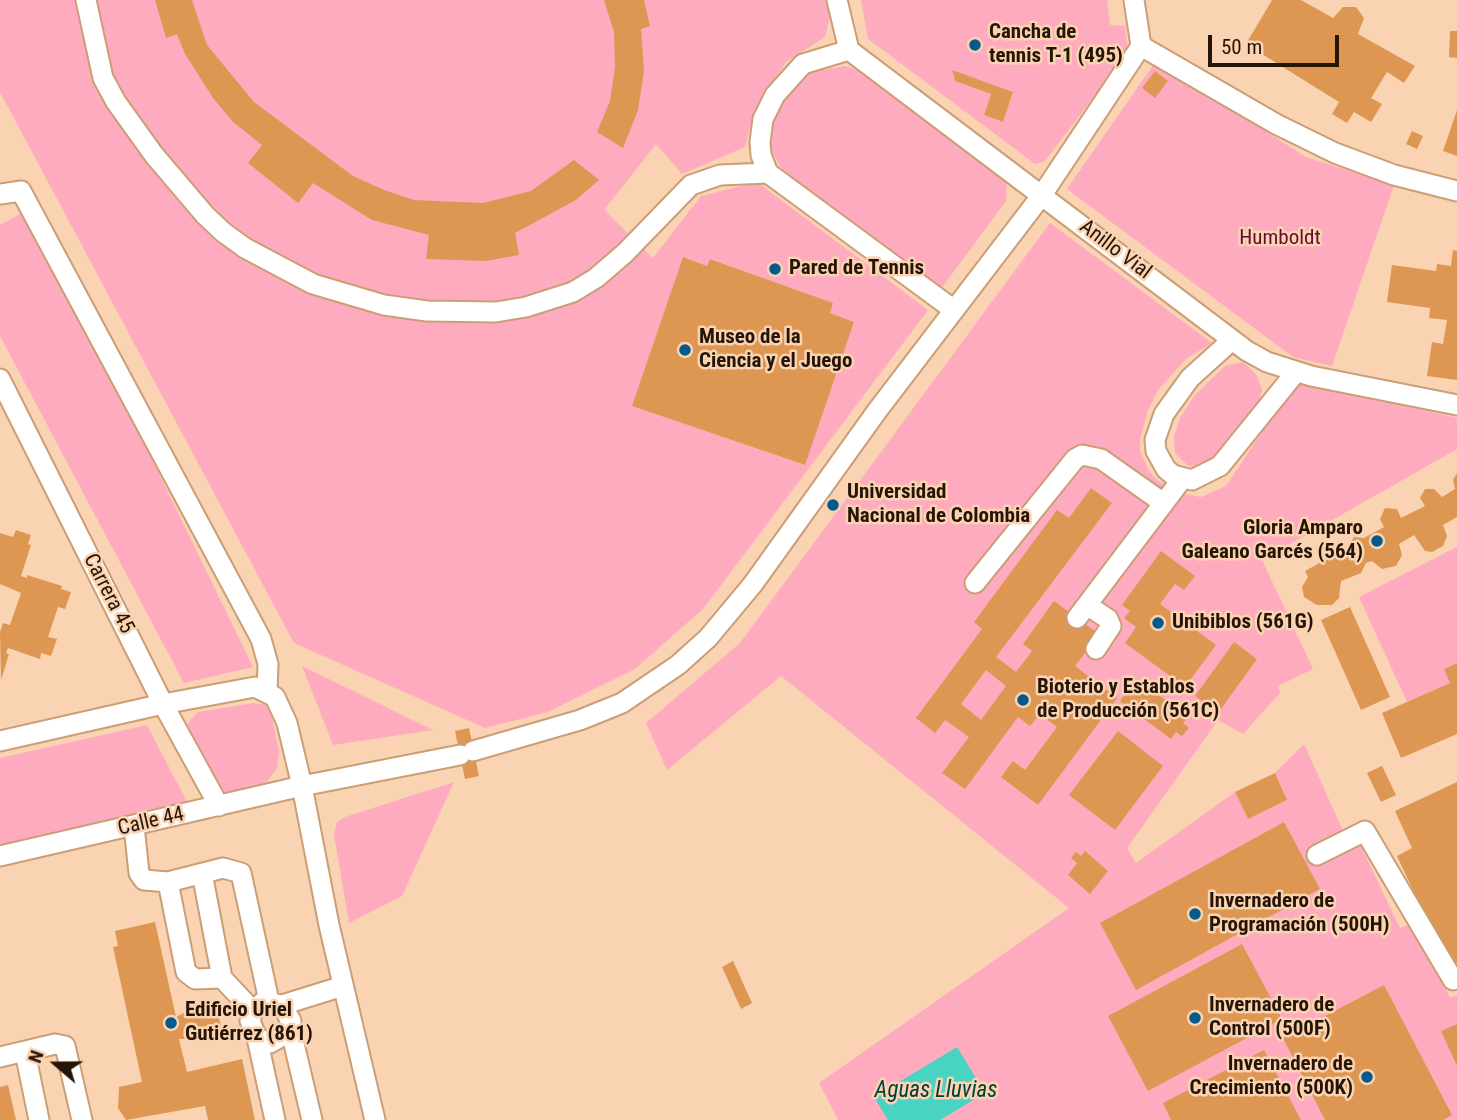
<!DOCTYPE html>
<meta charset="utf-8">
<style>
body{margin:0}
#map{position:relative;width:1457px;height:1120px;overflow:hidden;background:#f9d3b2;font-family:"Roboto Condensed",sans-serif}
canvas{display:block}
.north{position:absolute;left:21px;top:1029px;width:70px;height:70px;-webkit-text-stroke:5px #f9d3b2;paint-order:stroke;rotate:290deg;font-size:19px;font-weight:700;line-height:28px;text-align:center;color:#261506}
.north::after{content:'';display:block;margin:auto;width:24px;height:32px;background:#261506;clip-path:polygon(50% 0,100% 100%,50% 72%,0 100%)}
.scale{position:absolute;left:1208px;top:35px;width:131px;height:32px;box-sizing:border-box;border:4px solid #261506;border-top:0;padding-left:9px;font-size:21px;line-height:24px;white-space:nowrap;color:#261506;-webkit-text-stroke:5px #f9d3b2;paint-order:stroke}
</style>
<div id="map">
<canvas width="1457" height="1120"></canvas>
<div class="north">N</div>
<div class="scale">50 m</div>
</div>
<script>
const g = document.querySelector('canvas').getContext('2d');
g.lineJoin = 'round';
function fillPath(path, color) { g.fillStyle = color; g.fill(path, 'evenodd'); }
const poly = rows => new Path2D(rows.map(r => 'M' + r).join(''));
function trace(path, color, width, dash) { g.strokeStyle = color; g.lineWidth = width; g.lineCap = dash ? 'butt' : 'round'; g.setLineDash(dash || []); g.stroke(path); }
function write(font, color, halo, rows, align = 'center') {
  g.font = font + ' "Roboto Condensed",sans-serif'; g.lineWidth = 5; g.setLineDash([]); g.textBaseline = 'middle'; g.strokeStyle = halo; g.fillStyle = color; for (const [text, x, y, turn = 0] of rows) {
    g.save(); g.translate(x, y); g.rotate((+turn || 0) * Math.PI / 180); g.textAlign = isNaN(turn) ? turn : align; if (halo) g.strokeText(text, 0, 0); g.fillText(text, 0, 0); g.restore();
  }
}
fillPath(poly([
 [0,0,829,0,831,12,825,37,786,62,754,111,745,147,682,174,656,144,604,210,653,258,701,196,757,182,928,310,703,609,635,669,548,712,485,728,294,643,0,92],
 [684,257,707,266,711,259,832,303,830,313,854,322,804,465,633,406],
 [861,0,1107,0,1110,25,1125,26,1128,52,1045,161,1035,164,868,39],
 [952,71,1013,92,1003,122,984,115,991,94,955,81],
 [1156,61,1306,157,1394,185,1332,366,1293,357,1067,189],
 [845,66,862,71,1007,181,1006,201,941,289,931,286,781,168,765,139,782,91,809,72],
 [30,209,253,667,184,683,0,336,0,225],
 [1050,223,1212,343,1186,359,1159,389,1148,410,1140,439,1140,451,1149,471,1157,480,1179,493,1201,497,1226,486,1296,381,1457,418,1457,449,1262,560,1313,669,1278,686,1280,693,1243,734,1218,720,1127,848,1136,863,1235,792,1248,819,1287,800,1275,773,1304,744,1344,833,1353,830,1400,928,1416,922,1450,998,1457,995,1457,1024,1442,1031,1457,1066,1457,1120,838,1120,819,1083,1069,908,781,676,667,770,646,723,740,643],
 [1243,362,1256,374,1262,389,1256,413,1218,457,1199,467,1188,466,1175,453,1174,436,1180,418,1194,396,1225,366],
 [1457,547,1457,663,1444,669,1450,683,1407,702,1359,597],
 [302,666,433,730,333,745],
 [254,703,265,705,271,713,279,751,277,768,264,786,223,798,187,731,189,722,198,712],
 [147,725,187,802,0,845,0,758],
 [454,782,402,896,349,923,334,834,337,822,345,817]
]), '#ffabbf');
fillPath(poly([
 [957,1047,985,1093,940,1120,888,1120,874,1097]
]), '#48d3c2');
fillPath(poly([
 [155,0,192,0,207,45,254,102,353,176,384,190,414,200,483,203,531,191,574,160,599,180,576,200,515,233,519,255,486,261,426,259,429,235,372,220,313,183,298,203,248,163,262,145,233,122,213,98,185,54,177,34,166,38],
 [604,0,644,0,650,26,641,29,644,72,638,110,623,148,597,132,610,101,615,67,614,32],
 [1272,0,1301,0,1333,18,1343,7,1356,7,1364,18,1358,34,1415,66,1404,83,1387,72,1371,98,1382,104,1371,122,1354,112,1347,123,1332,114,1339,102,1246,44],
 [1450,31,1457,31,1457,58,1449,57],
 [952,70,1013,92,1003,122,984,115,991,94,955,81],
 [1155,71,1168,81,1155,98,1142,88],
 [1457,110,1457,156,1443,151],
 [1412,131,1423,136,1417,149,1406,144],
 [1453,250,1457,251,1457,380,1427,376,1432,342,1443,344,1447,320,1429,318,1430,308,1387,302,1392,265,1436,271,1437,264,1451,266],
 [683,257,707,266,710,259,833,303,830,313,854,322,805,465,632,406],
 [1457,473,1457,517,1443,525,1447,536,1443,546,1432,552,1425,551,1414,535,1399,544,1402,555,1396,566,1382,569,1372,561,1366,563,1361,573,1341,581,1339,598,1332,605,1317,605,1304,597,1302,587,1308,577,1305,571,1347,548,1354,537,1364,538,1384,527,1380,519,1385,508,1397,509,1401,518,1425,506,1420,498,1425,489,1434,489,1442,497,1455,489,1453,480],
 [1091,488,1112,503,996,657,1016,672,1032,651,1023,644,1054,601,1099,634,1075,666,1117,698,1038,805,1001,777,1013,761,1025,770,1057,727,1040,714,1030,726,1018,717,965,789,942,773,969,737,945,720,935,733,916,718,982,629,974,622,1057,510,1069,518],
 [986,670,1006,686,981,720,961,704],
 [16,530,31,535,28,544,31,545,21,576,27,578,27,575,62,586,61,589,71,592,65,609,58,607,48,637,57,639,51,656,41,653,40,659,8,648,6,653,9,654,1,680,0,632,3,623,10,625,21,593,0,584,0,533,13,537],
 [1161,551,1195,576,1184,590,1175,584,1160,604,1216,645,1185,687,1125,643,1136,627,1124,618,1130,611,1122,605],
 [1350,607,1390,697,1361,710,1321,620],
 [1234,642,1257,659,1218,713,1195,696],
 [1457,663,1457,734,1401,758,1382,713,1450,683,1444,669],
 [1136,679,1188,716,1183,723,1189,728,1182,736,1176,732,1171,739,1120,701],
 [469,728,479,776,465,779,455,731],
 [1118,731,1163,766,1115,830,1069,795],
 [1382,766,1396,795,1381,802,1367,773],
 [1275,773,1287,800,1248,819,1235,792],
 [1457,782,1457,963,1449,967,1397,856,1412,848,1395,811],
 [1284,822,1320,889,1136,990,1100,923],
 [1085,851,1108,871,1090,894,1068,875,1077,863,1071,858,1076,852,1081,856],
 [155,922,176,1017,205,1002,210,1011,217,1010,221,1026,215,1028,214,1039,179,1039,187,1072,242,1059,255,1120,208,1120,205,1106,126,1120,118,1108,119,1087,142,1082,113,947,118,946,115,931],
 [1242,944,1282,1019,1148,1091,1108,1016],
 [733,961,752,1003,741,1009,722,967],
 [1384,985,1452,1115,1443,1120,1325,1120,1283,1038],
 [1457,1024,1457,1066,1441,1031],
 [1264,1050,1301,1120,1171,1120,1163,1103],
 [8,1085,16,1120,0,1120,0,1087]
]), '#de9752');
const minor = poly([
 [86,0,103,78,116,102,154,155,205,215,223,232,245,248,313,284,384,305,427,311,496,312,526,307,573,292,596,278,625,253,691,185,720,175,768,173,954,310],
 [837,0,849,50,1247,351,1267,362,1311,376,1457,405],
 [1141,46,1276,124,1335,153,1394,175,1457,191],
 [768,173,761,155,760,142,763,119,775,95,803,64,849,50],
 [0,194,21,191,261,639,268,664,267,691],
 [1231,341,1190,378,1164,414,1155,440,1156,451,1166,469,1173,475,1192,480,1220,466,1296,372],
 [0,379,163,704,219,806],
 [975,583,1075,459,1082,455,1101,459,1162,502],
 [1087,605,1108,619,1111,626,1096,649],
 [1077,618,1182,479],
 [0,741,163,704,255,687,275,697,287,723,302,786,329,925,375,1120],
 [473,751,580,720,622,703,678,665,708,638,753,584,877,411,1042,195,1141,46,1134,0],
 [134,826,139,873,144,880,168,882,223,868,241,873,269,1001],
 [1317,855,1365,831,1453,980,1457,978],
 [0,856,302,786,460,755],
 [202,873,222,978,253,1011],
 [168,882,186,972,195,979,222,978],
 [282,1005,343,986],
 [290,1027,312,1120],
 [257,1038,270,1043,287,1033,291,1021,282,1005,263,1002,253,1011,250,1021,257,1038,275,1120],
 [25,1052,39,1120],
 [0,1057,55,1044,65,1046,82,1120]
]);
trace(minor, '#cb9e76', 23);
trace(minor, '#fff', 19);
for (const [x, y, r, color] of [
 [975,45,7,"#055a8c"],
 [775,269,7,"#055a8c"],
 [685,350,7,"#055a8c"],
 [833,505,7,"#055a8c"],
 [1377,541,7,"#055a8c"],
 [1158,623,7,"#055a8c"],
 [1023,700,7,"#055a8c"],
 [1195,914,7,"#055a8c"],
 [1195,1018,7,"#055a8c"],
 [171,1023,7,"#055a8c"],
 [1367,1077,7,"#055a8c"]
]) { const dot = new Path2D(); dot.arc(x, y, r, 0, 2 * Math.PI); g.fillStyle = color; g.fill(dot); trace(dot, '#f9d3b2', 2.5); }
write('bold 21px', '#261506', '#f9d3b2', [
 ["Cancha de",989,33],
 ["tennis T-1 (495)",989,57],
 ["Pared de Tennis",789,269],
 ["Museo de la",699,338],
 ["Ciencia y el Juego",699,362],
 ["Universidad",847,493],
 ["Nacional de Colombia",847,517],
 ["Gloria Amparo",1363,529,"right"],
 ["Galeano Garcés (564)",1363,553,"right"],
 ["Unibiblos (561G)",1172,623],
 ["Bioterio y Establos",1037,688],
 ["de Producción (561C)",1037,712],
 ["Invernadero de",1209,902],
 ["Programación (500H)",1209,926],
 ["Invernadero de",1209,1006],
 ["Control (500F)",1209,1030],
 ["Edificio Uriel",185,1011],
 ["Gutiérrez (861)",185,1035],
 ["Invernadero de",1353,1065,"right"],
 ["Crecimiento (500K)",1353,1089,"right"]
], 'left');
write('21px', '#620b2e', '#f9d3b2', [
 ["Humboldt",1280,239]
]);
write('21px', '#261506', '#f9d3b2', [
 ["Anillo Vial",1115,250,37],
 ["Carrera 45",108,594,63],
 ["Calle 44",151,822,-13]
]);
write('italic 23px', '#00403a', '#f9d3b2', [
 ["Aguas Lluvias",936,1091]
]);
</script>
